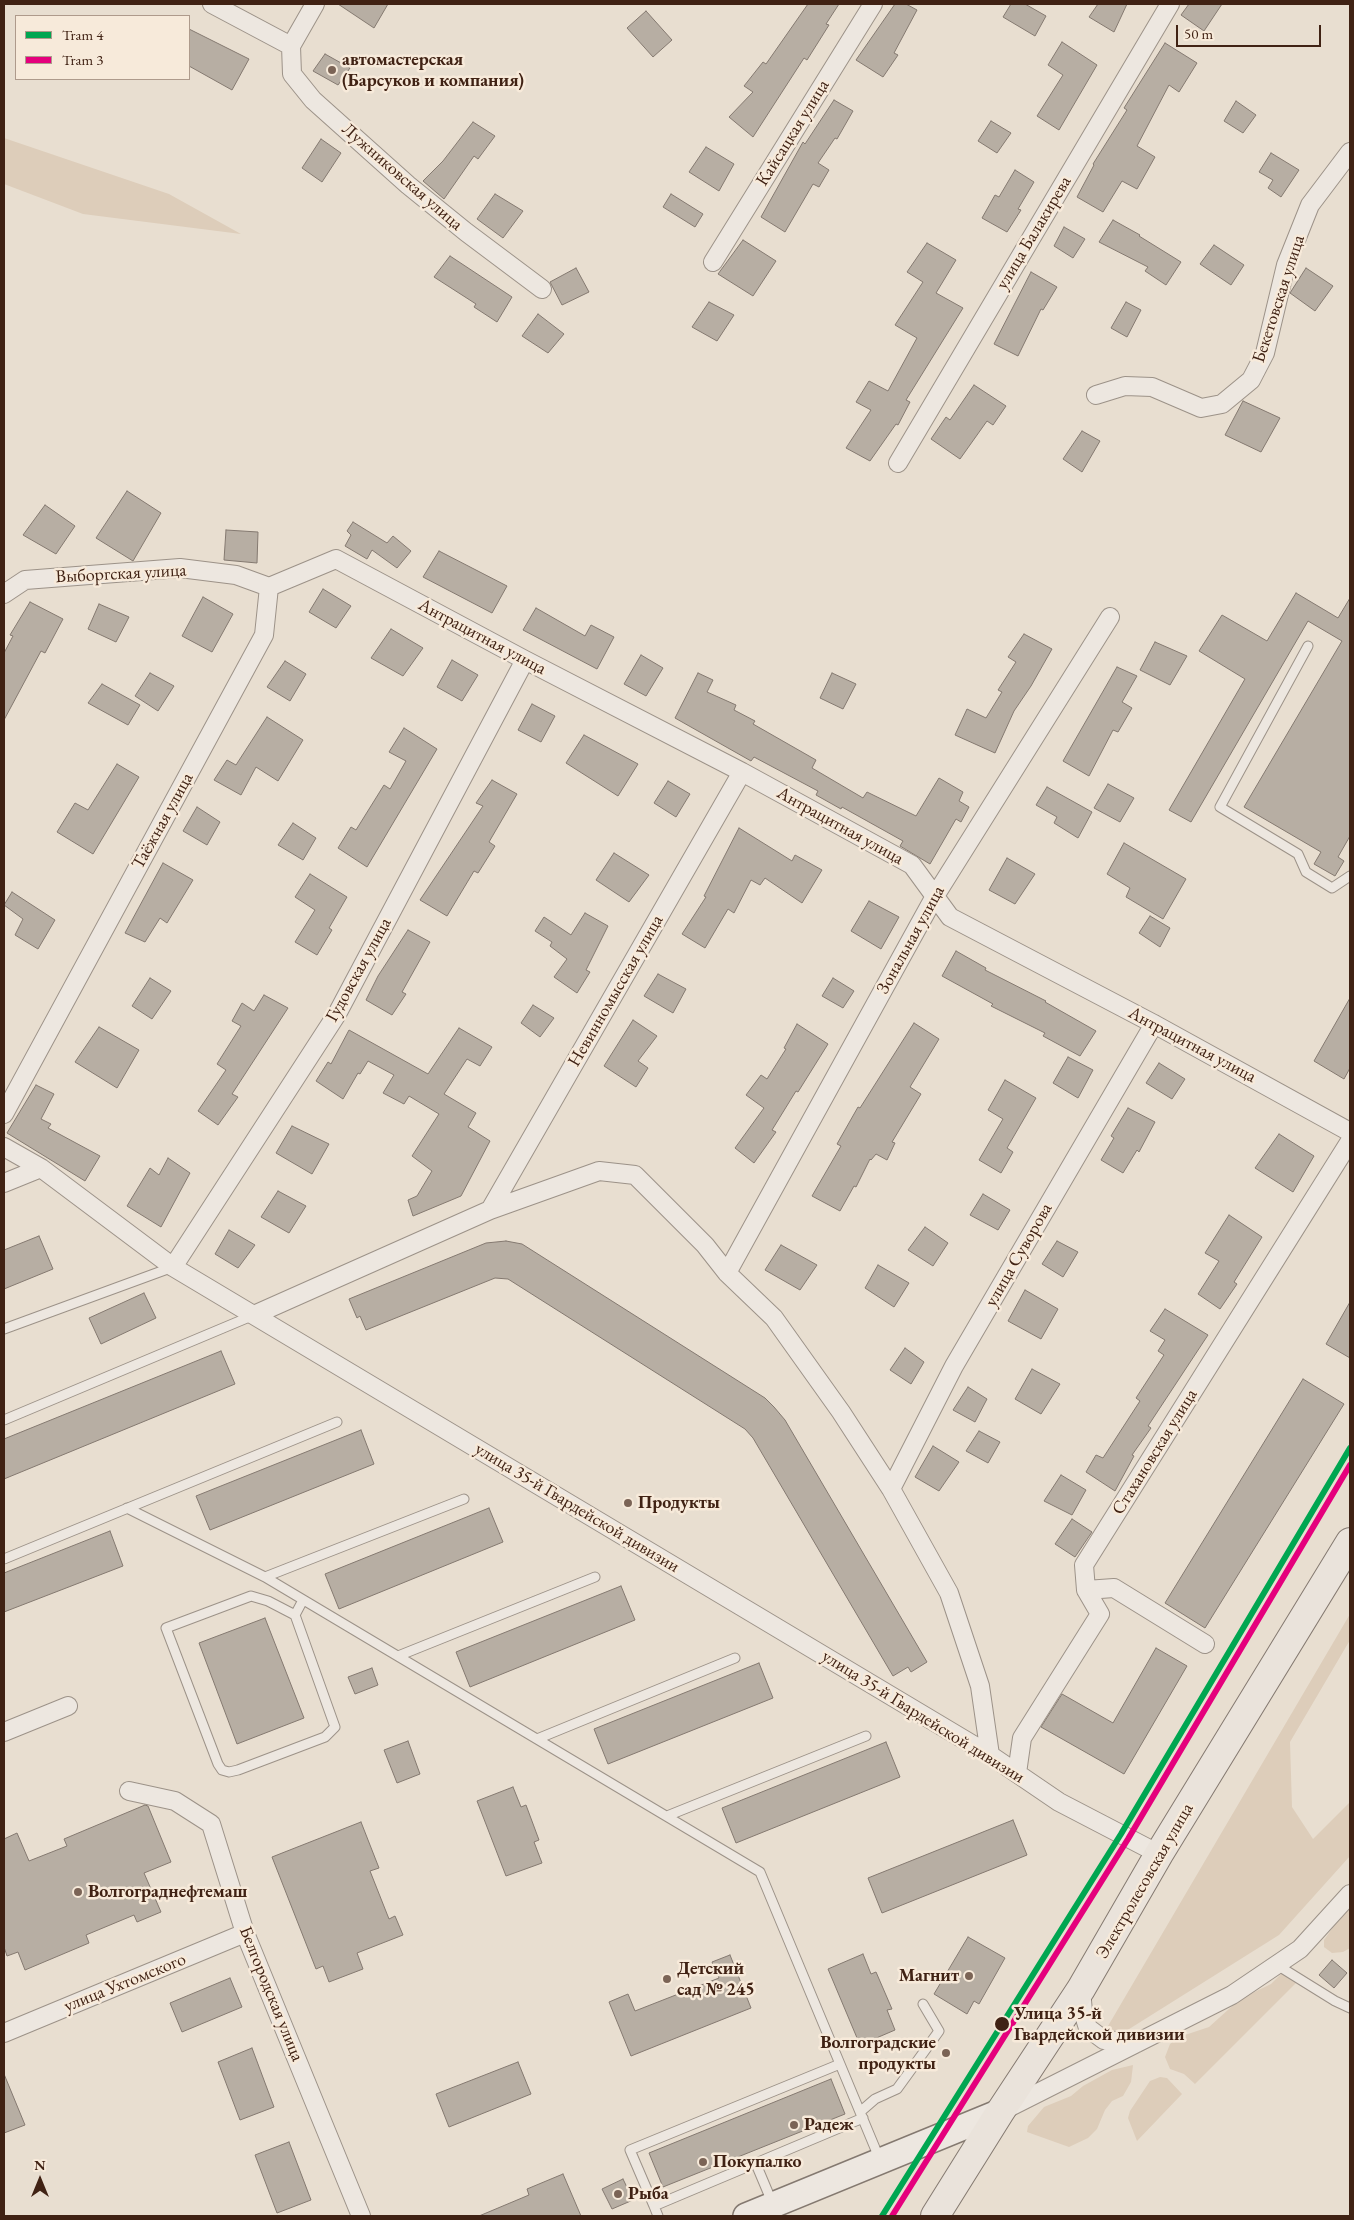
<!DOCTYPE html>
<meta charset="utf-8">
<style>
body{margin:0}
#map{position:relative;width:1354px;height:2220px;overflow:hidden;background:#e8ded0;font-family:"EB Garamond",serif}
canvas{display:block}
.frame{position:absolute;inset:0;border:5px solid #402214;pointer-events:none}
.legend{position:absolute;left:15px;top:15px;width:175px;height:65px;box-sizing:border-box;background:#f7eada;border:1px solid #ae9a8b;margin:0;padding:6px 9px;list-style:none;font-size:15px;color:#402214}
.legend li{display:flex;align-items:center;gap:10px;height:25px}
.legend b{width:25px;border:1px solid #ae9a8b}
.north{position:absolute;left:15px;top:2155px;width:50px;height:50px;-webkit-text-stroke:4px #f7eada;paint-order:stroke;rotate:0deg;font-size:14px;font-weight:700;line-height:20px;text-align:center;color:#402214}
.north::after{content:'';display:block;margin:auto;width:18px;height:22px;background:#402214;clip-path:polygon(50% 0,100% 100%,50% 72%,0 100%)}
.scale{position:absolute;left:1176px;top:25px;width:145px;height:22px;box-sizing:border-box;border:2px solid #402214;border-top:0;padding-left:6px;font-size:15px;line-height:18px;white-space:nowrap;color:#402214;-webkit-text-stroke:4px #f7eada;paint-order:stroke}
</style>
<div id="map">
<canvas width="1354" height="2220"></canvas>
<div class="frame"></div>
<ul class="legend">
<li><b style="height:6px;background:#00a651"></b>Tram 4</li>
<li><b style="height:6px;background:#e5007d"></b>Tram 3</li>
</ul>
<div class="north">N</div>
<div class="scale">50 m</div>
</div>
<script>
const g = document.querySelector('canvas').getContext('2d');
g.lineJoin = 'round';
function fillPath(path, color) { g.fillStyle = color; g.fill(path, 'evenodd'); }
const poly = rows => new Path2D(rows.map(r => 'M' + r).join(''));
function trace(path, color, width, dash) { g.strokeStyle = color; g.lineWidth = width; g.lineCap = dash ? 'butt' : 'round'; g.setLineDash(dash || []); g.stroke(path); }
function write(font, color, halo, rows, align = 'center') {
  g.font = font + ' "EB Garamond",serif'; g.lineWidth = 5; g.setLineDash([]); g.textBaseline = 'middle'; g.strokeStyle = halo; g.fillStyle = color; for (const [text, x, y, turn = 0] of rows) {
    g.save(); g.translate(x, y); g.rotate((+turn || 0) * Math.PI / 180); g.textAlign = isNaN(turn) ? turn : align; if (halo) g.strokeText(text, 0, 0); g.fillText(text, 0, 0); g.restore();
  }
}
fillPath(poly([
 [4,138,169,194,241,234,83,214,4,184],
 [1350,1614,1350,1640,1290,1742,1292,1807,1313,1839,1350,1802,1350,1856,1279,1935,1118,2036,1108,2026],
 [1350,1908,1350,1948,1343,1952,1332,1953,1324,1947,1324,1940,1343,1913],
 [1288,1967,1297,1982,1195,2084,1184,2074,1170,2069,1165,2057,1170,2044,1179,2037,1209,2027,1240,1999,1271,1984],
 [1133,2065,1131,2082,1123,2096,1112,2101,1105,2110,1097,2129,1088,2138,1069,2147,1027,2132,1028,2126,1044,2107,1071,2096,1083,2086,1112,2070],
 [1160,2077,1167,2078,1182,2094,1137,2141,1128,2118,1130,2111,1150,2081]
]), '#ddcdba');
const building = poly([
 [338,4,388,4,374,28,338,4],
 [808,4,839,4,826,24,829,25,807,60,804,58,753,137,729,117,753,92,744,86,763,62,766,64,808,4],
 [895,4,906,4,917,10,894,53,898,55,883,77,856,60,895,4],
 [1011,4,1025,4,1046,16,1035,36,1003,17,1011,4],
 [1098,4,1127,4,1114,32,1089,17,1098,4],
 [1189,4,1222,4,1204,31,1181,15,1189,4],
 [646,11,672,40,653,57,627,28,646,11],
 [189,29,249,59,232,90,189,66,189,29],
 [1062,42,1097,65,1059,130,1037,116,1063,75,1048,65,1062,42],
 [1165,43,1197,63,1179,92,1169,85,1137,146,1155,157,1137,189,1122,181,1103,212,1077,197,1094,165,1093,164,1127,110,1124,108,1165,43],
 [325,54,350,68,338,85,313,71,325,54],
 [834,100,853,111,837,139,835,138,818,163,829,170,819,187,813,184,785,232,761,217,803,142,805,144,834,100],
 [1236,101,1256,115,1243,133,1224,121,1236,101],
 [991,121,1011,133,997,153,978,141,991,121],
 [473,122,495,136,478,159,474,156,444,199,423,181,443,161,473,122],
 [321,139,341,153,322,182,302,168,321,139],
 [706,147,734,164,719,191,689,172,706,147],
 [1271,153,1299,170,1281,197,1268,188,1273,180,1259,172,1271,153],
 [1015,170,1034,182,1018,209,1021,210,1007,232,982,218,995,195,999,197,1015,170],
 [495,194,523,211,503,238,477,219,495,194],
 [671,194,703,214,695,227,663,207,671,194],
 [1113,220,1140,235,1139,236,1181,262,1166,285,1145,271,1148,267,1099,242,1113,220],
 [1064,227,1085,239,1073,258,1054,246,1064,227],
 [743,240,776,261,753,296,718,274,743,240],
 [927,243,956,260,936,293,963,308,906,400,910,402,898,425,896,424,870,461,846,448,871,410,856,402,869,381,888,391,917,338,895,325,923,282,907,272,927,243],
 [1214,245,1244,265,1231,285,1200,264,1214,245],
 [450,256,512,297,497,322,474,307,476,304,434,277,450,256],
 [576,268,589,292,562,305,550,282,576,268],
 [1306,268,1333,286,1315,311,1290,293,1306,268],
 [1031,272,1057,287,1043,310,1041,309,1018,356,994,344,1031,272],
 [709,302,734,315,717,341,692,327,709,302],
 [1126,302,1141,310,1127,337,1111,328,1126,302],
 [538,314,564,334,548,353,522,336,538,314],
 [974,385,1006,406,993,425,987,421,960,459,931,439,946,417,950,420,974,385],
 [1243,401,1280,418,1261,452,1225,435,1243,401],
 [1082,431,1100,441,1082,472,1063,459,1082,431],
 [127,491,161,513,133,561,96,538,127,491],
 [45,505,75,526,56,554,23,535,45,505],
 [353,522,387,543,393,536,411,551,397,568,372,550,367,559,345,546,351,535,347,531,353,522],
 [226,530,258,532,257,563,224,560,226,530],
 [439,551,507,586,492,613,423,577,439,551],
 [323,589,351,606,336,628,309,612,323,589],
 [1296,593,1338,618,1350,598,1350,836,1338,857,1344,861,1335,876,1314,864,1321,852,1244,807,1342,641,1308,621,1191,822,1169,810,1245,679,1199,651,1222,615,1267,641,1296,593],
 [203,597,233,614,212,652,182,636,203,597],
 [30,602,63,619,45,653,41,651,4,720,4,653,13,636,10,635,30,602],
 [99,604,129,617,116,642,88,629,99,604],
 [536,608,585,636,591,625,614,637,597,669,523,630,536,608],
 [391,629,423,648,403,676,371,658,391,629],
 [1024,634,1052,649,1031,686,1014,711,995,753,955,735,967,709,986,718,1002,692,998,690,1016,662,1008,657,1024,634],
 [1155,642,1187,656,1170,685,1140,670,1155,642],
 [641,655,663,668,646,696,624,684,641,655],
 [452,660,478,675,462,701,437,687,452,660],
 [285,661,306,674,290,701,267,687,285,661],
 [1117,667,1137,676,1122,702,1132,708,1118,732,1113,730,1089,776,1063,761,1117,667],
 [150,673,174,686,158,711,135,696,150,673],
 [698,673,713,680,707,692,736,705,734,710,755,721,753,724,816,760,812,768,863,798,867,792,916,816,939,778,963,792,959,801,969,807,961,822,956,819,930,864,900,846,903,841,842,807,841,809,816,795,818,791,754,757,751,761,675,718,698,673],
 [832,673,856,684,843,709,820,698,832,673],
 [102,684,140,705,128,725,88,703,102,684],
 [532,704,555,716,541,742,518,730,532,704],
 [267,717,303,740,278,781,256,767,241,795,214,780,227,760,236,765,267,717],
 [404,728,437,749,367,867,338,848,351,827,356,830,384,785,390,789,406,761,389,752,404,728],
 [584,735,638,764,618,796,566,763,584,735],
 [117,764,139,777,93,854,57,832,75,803,88,810,117,764],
 [492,780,517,794,489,842,495,846,478,873,474,871,447,916,420,900,483,806,476,803,492,780],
 [668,781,690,794,676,817,654,803,668,781],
 [1108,784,1134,798,1120,822,1094,808,1108,784],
 [1047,787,1092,812,1078,838,1054,823,1057,817,1036,805,1047,787],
 [197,807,220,822,207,845,183,831,197,807],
 [293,823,316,838,303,860,278,845,293,823],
 [739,828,792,861,795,855,822,870,802,903,765,878,760,885,751,880,734,913,728,909,705,948,682,934,706,897,704,896,739,828],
 [1124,843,1186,879,1163,919,1126,897,1130,888,1107,874,1124,843],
 [614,853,649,875,629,902,596,880,614,853],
 [1007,858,1035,874,1015,904,989,890,1007,858],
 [163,863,193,880,167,923,160,918,145,942,125,933,163,863],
 [310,874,347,897,329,928,332,930,317,955,295,942,315,910,295,897,310,874],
 [12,892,55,920,38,949,15,935,23,919,4,905,12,892],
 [869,901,899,917,881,949,851,931,869,901],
 [585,913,608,926,586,970,590,972,577,993,554,977,567,959,550,946,552,942,535,931,544,917,571,935,585,913],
 [1150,916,1170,928,1160,947,1139,933,1150,916],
 [408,930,430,942,402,992,406,994,392,1015,366,1000,378,976,408,930],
 [956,951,986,968,985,970,1046,1001,1045,1002,1096,1031,1080,1056,1043,1036,1045,1033,991,1006,993,1004,942,976,956,951],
 [658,974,686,989,673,1013,644,996,658,974],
 [150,978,171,991,152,1019,132,1006,150,978],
 [833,978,854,991,843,1008,822,996,833,978],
 [264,995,288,1008,232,1094,238,1097,218,1125,198,1111,226,1070,217,1064,241,1026,232,1021,242,1003,254,1011,264,995],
 [1350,998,1350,1068,1344,1079,1314,1061,1350,998],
 [533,1005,554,1018,540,1037,521,1023,533,1005],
 [633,1020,657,1036,638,1061,648,1068,636,1087,604,1066,633,1020],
 [914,1023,939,1039,910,1087,921,1094,892,1142,895,1143,887,1160,876,1154,871,1160,870,1159,856,1187,854,1186,840,1211,812,1196,841,1146,837,1144,858,1107,860,1108,914,1023],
 [797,1024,828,1044,798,1092,796,1091,772,1130,776,1132,754,1163,735,1148,764,1108,746,1095,761,1075,767,1079,786,1049,784,1048,797,1024],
 [99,1027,139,1050,117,1088,75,1062,99,1027],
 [459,1028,492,1047,480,1066,467,1059,444,1094,476,1113,468,1127,490,1141,461,1196,413,1216,408,1200,417,1196,432,1171,412,1156,439,1114,409,1096,404,1104,383,1093,394,1075,368,1061,360,1074,358,1073,343,1099,316,1081,328,1062,331,1064,349,1030,428,1074,459,1028],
 [1068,1057,1093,1070,1078,1098,1053,1083,1068,1057],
 [1159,1063,1185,1079,1172,1099,1146,1083,1159,1063],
 [1005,1080,1036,1098,1007,1148,1013,1152,1001,1173,979,1160,1003,1119,988,1110,1005,1080],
 [36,1085,54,1094,41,1119,51,1124,48,1128,100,1156,85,1181,7,1133,36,1085],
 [1128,1108,1155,1122,1139,1152,1137,1150,1123,1173,1101,1160,1114,1138,1111,1136,1128,1108],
 [292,1126,329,1144,312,1174,276,1153,292,1126],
 [1279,1134,1314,1156,1293,1192,1255,1168,1279,1134],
 [168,1158,190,1173,161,1227,127,1206,150,1168,159,1175,168,1158],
 [278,1191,306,1206,289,1233,261,1217,278,1191],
 [983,1194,1010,1210,998,1230,970,1215,983,1194],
 [1229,1215,1262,1237,1234,1282,1237,1284,1220,1309,1198,1294,1219,1261,1205,1253,1229,1215],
 [925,1227,948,1243,933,1266,908,1250,925,1227],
 [229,1230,255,1245,238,1268,215,1254,229,1230],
 [39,1236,53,1269,4,1289,4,1250,39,1236],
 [506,1241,522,1244,765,1398,774,1407,785,1420,927,1662,911,1672,908,1667,893,1676,753,1438,745,1429,508,1279,495,1278,366,1330,360,1316,357,1318,349,1299,486,1243,506,1241],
 [1057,1241,1078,1252,1063,1277,1042,1264,1057,1241],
 [781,1245,817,1265,800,1290,765,1270,781,1245],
 [878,1265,909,1283,894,1307,865,1288,878,1265],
 [1025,1290,1058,1309,1041,1339,1008,1321,1025,1290],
 [144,1293,156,1318,101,1344,89,1318,144,1293],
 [1350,1302,1350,1358,1326,1344,1350,1302],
 [1165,1309,1208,1335,1148,1426,1151,1428,1132,1455,1134,1456,1115,1491,1086,1472,1096,1455,1103,1458,1140,1401,1136,1398,1164,1355,1158,1351,1165,1340,1150,1331,1165,1309],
 [905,1348,924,1362,911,1384,890,1370,905,1348],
 [221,1351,235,1384,4,1479,4,1439,221,1351],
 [1032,1369,1060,1384,1041,1414,1015,1399,1032,1369],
 [1303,1379,1344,1404,1205,1628,1165,1603,1303,1379],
 [968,1387,987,1399,975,1422,953,1410,968,1387],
 [361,1430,374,1464,210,1530,196,1496,361,1430],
 [979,1431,1000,1442,988,1463,966,1451,979,1431],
 [933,1446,959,1462,939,1491,915,1477,933,1446],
 [1061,1475,1086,1490,1072,1515,1044,1501,1061,1475],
 [489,1508,503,1542,339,1609,325,1574,489,1508],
 [1072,1519,1092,1532,1075,1557,1055,1544,1072,1519],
 [110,1531,123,1566,4,1612,4,1573,110,1531],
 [621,1586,635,1620,470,1687,456,1652,621,1586],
 [265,1618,304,1718,237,1744,199,1643,265,1618],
 [1156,1648,1187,1666,1124,1774,1041,1727,1062,1694,1113,1723,1156,1648],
 [759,1663,773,1698,608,1764,594,1729,759,1663],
 [372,1668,378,1685,355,1694,348,1677,372,1668],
 [408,1741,420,1774,397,1783,384,1750,408,1741],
 [886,1742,900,1777,736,1843,722,1808,886,1742],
 [513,1787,521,1807,526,1805,539,1840,534,1842,542,1863,506,1876,477,1801,513,1787],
 [145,1805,148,1806,171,1862,144,1873,161,1912,137,1922,134,1915,86,1935,89,1943,25,1970,18,1952,7,1956,4,1947,4,1839,17,1833,29,1861,67,1846,64,1839,145,1805],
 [1013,1820,1027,1855,882,1913,868,1878,1013,1820],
 [361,1822,379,1868,370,1871,389,1919,395,1916,403,1935,357,1953,363,1969,329,1982,323,1966,316,1969,272,1857,361,1822],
 [968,1937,1005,1958,979,2004,974,2001,967,2014,934,1994,968,1937],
 [863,1954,871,1974,876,1972,892,2009,887,2010,895,2030,860,2045,828,1969,863,1954],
 [730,1955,751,2008,631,2056,609,2002,628,1994,635,2011,719,1978,712,1962,730,1955],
 [1332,1960,1347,1973,1334,1988,1319,1975,1332,1960],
 [230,1978,242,2007,182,2032,170,2003,230,1978],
 [252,2048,274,2107,240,2120,218,2062,252,2048],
 [518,2062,531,2094,449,2127,436,2094,518,2062],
 [4,2074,25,2125,4,2133,4,2074],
 [831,2079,845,2114,663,2187,649,2153,831,2079],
 [289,2142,311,2200,277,2213,255,2155,289,2142],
 [563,2174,581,2216,479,2216,529,2195,527,2189,563,2174],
 [623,2179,633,2200,612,2209,602,2189,623,2179]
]);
fillPath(building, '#b7aea3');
trace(building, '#847970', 1);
const lane = poly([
 [1308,646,1220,807,1298,854,1306,872,1332,888,1350,876],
 [4,1329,173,1267],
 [4,1420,254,1315],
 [127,1508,265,1577,760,1872,880,2160],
 [4,1559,337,1422],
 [265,1577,464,1499],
 [295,1615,268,1601,251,1596,166,1628,218,1764,222,1770,229,1772,238,1770,325,1737,335,1727,295,1615,303,1600],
 [398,1656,595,1577],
 [537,1739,735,1658],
 [667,1816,866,1736],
 [1277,1965,1335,2001,1350,2008],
 [860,2112,875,2099,897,2089,939,2031,923,2004],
 [756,2164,772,2202],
 [654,2206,630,2150,840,2064],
 [658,2216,654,2206,863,2118]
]);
const street = poly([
 [212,4,291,46],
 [291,46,292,74,313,100,408,185,466,232,542,289],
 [291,46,315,4],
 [713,262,873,4],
 [1096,395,1125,386,1152,387,1201,408,1222,404,1251,380,1265,353,1286,265,1310,205,1350,152],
 [898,463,1170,4],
 [4,594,25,580,180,568,236,575,269,587],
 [4,1114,264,635,269,587,336,559,525,660,742,772,912,865,950,917,1154,1024,1350,1132],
 [4,1147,41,1168,173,1267,990,1755,1059,1802,1159,1854],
 [4,1183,41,1168],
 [490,1210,742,772],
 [173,1267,337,1014,525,660],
 [727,1273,935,896,1110,617],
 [254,1315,490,1210,599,1171,635,1175,705,1245,727,1273,774,1318,841,1412,891,1489,949,1593,980,1686,990,1755],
 [891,1489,954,1366,1154,1024],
 [1086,1590,1114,1588,1205,1644],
 [4,1732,68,1706],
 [1017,1773,1022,1738,1100,1614,1086,1590,1084,1565,1350,1141],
 [129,1791,175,1801,211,1824,245,1933,361,2216],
 [1081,1989,1083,2012,1088,2028,1104,2040,1137,2043],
 [4,2033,245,1933],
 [1004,2110,1232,1995,1300,1949,1350,1894]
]);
const secondary = poly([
 [746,2216,1000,2112]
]);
const primary = poly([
 [935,2216,1000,2112,1081,1989,1159,1854,1350,1542]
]);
trace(lane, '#9c9288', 11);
trace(street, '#9c9288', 20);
trace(secondary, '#847970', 28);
trace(primary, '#847970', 30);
trace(lane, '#ede7e0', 9);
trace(street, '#ede7e0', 18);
trace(secondary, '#ede7e0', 25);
trace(primary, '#eae3db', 28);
trace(poly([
 [882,2216,1121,1834,1350,1448]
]), '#00a651', 6);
trace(poly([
 [892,2216,1128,1839,1350,1465]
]), '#e5007d', 6);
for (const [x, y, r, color] of [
 [332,70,5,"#7b6456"],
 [628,1503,5,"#7b6456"],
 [78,1892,5,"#7b6456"],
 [969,1976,5,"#7b6456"],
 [667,1979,5,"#7b6456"],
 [1002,2024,8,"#402214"],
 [946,2053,5,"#7b6456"],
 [794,2125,5,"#7b6456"],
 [703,2162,5,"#7b6456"],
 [618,2194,5,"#7b6456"]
]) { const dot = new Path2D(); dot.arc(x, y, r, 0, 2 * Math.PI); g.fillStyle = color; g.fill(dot); trace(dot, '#f7eada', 2); }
write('bold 18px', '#402214', '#f7eada', [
 ["автомастерская",342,60],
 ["(Барсуков и компания)",342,81],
 ["Продукты",638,1503],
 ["Волгограднефтемаш",88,1892],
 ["Детский",677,1969],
 ["сад № 245",677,1990],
 ["Магнит",959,1976,"right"],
 ["Волгоградские",936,2043,"right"],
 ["продукты",936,2064,"right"],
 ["Радеж",804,2125],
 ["Покупалко",713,2162],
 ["Рыба",628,2194]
], 'left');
write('18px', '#402214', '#f7eada', [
 ["Кайсацкая улица",793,133,-58],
 ["Лужниковская улица",402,177,41],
 ["улица Балакирева",1034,233,-59],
 ["Бекетовская улица",1279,299,-72],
 ["Выборгская улица",121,574,-3],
 ["Антрацитная улица",482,637,28],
 ["Таёжная улица",163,821,-61],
 ["Антрацитная улица",840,826,29],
 ["Зональная улица",911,940,-61],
 ["Гудовская улица",359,970,-61],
 ["Невинномысская улица",616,991,-60],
 ["Антрацитная улица",1192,1045,28],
 ["улица Суворова",1019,1255,-60],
 ["Стахановская улица",1155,1452,-58],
 ["улица 35-й Гвардейской дивизии",577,1508,31],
 ["улица 35-й Гвардейской дивизии",923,1717,32],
 ["Электролесовская улица",1145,1881,-60],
 ["улица Ухтомского",125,1983,-22],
 ["Белгородская улица",271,1994,68]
]);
write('bold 18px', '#402214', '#f7eada', [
 ["Улица 35-й",1014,2014],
 ["Гвардейской дивизии",1014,2035]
], 'left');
</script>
